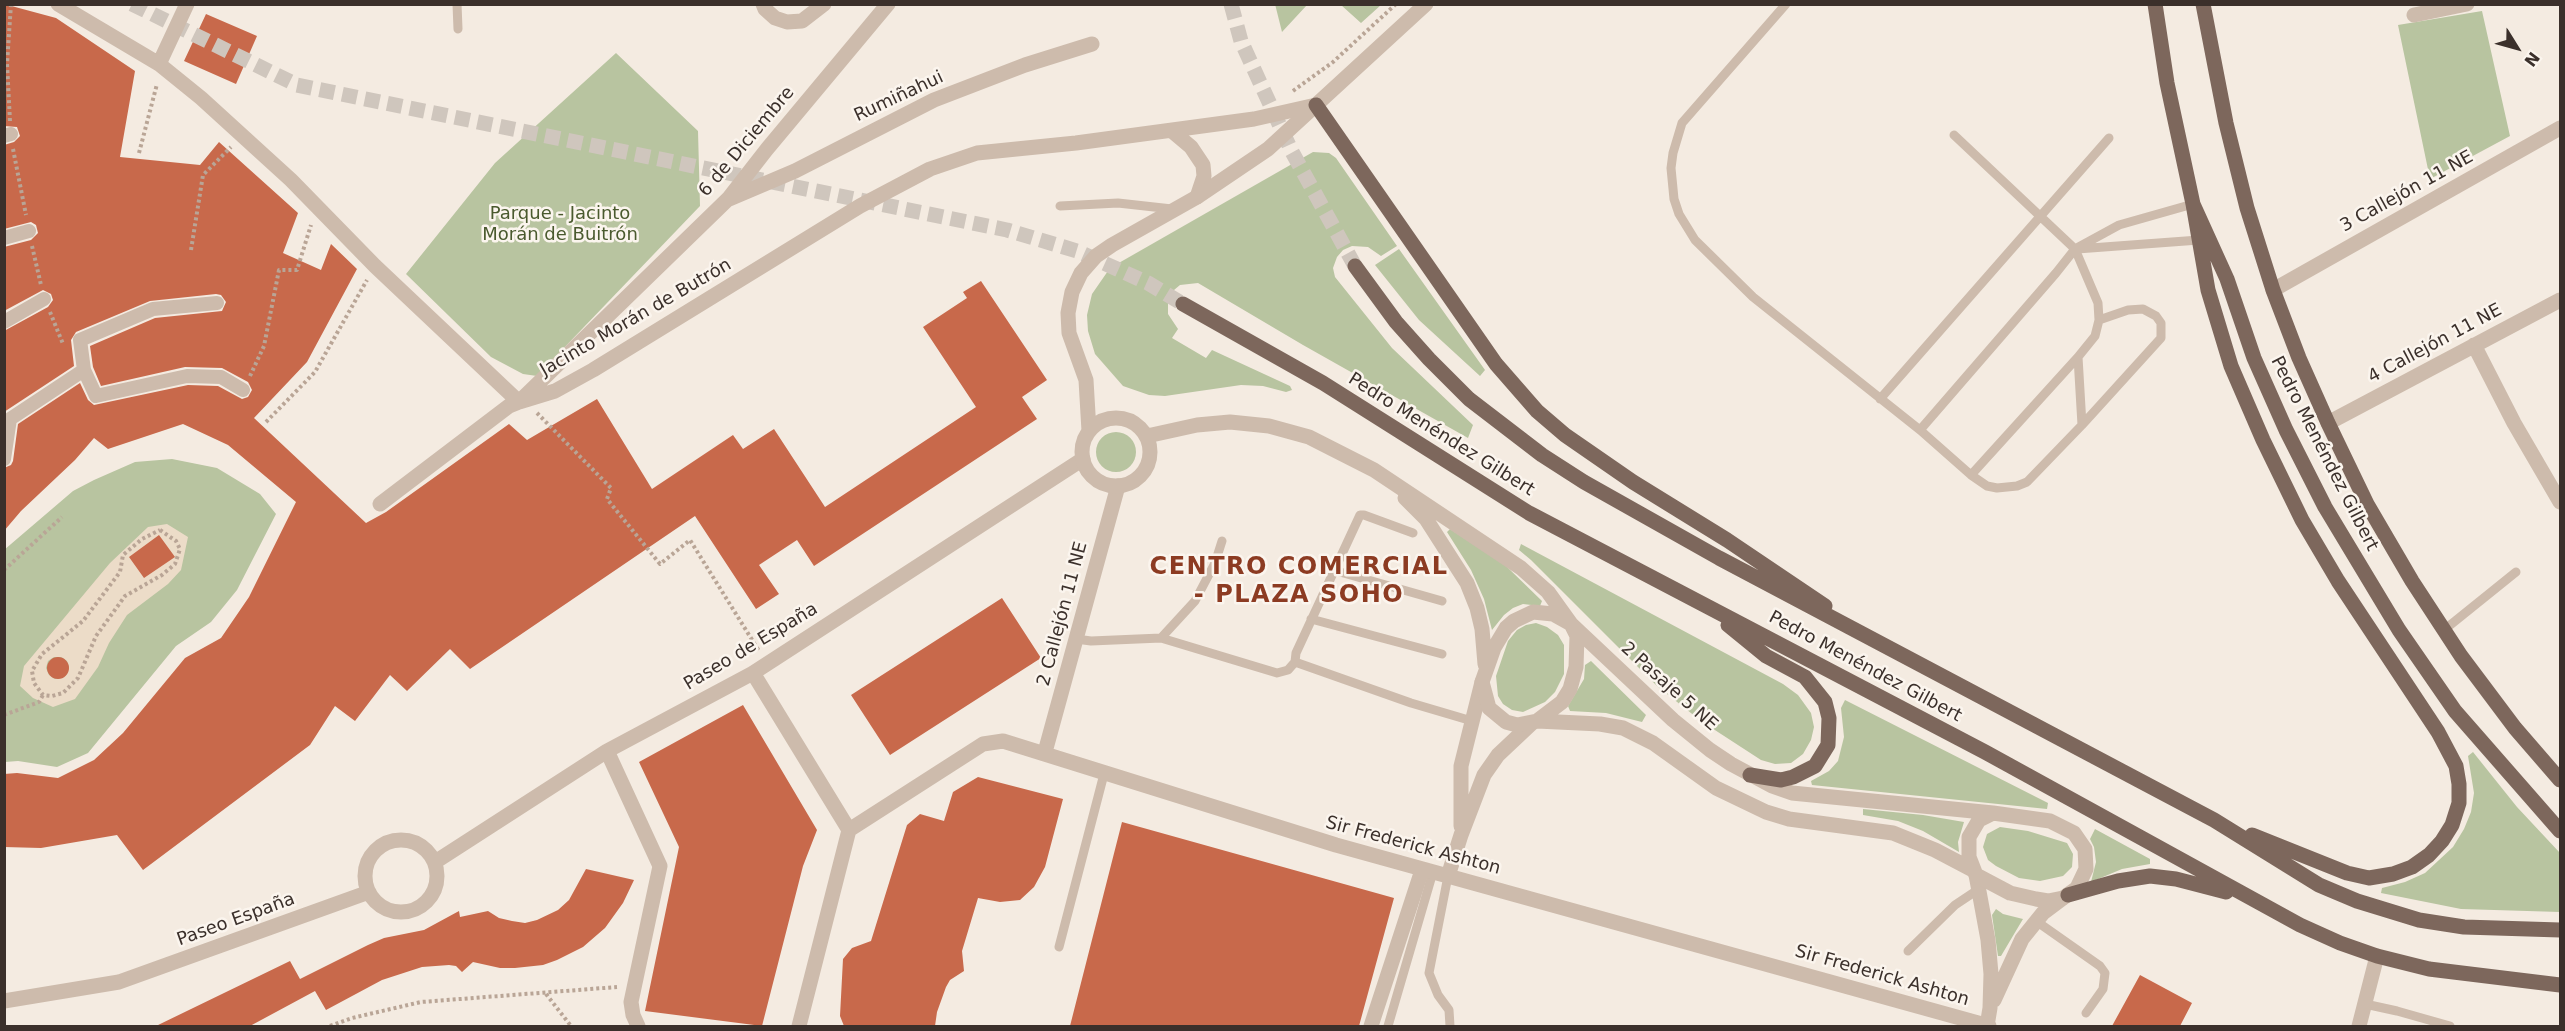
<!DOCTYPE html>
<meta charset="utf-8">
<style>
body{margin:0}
#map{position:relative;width:2565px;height:1031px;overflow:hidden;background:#f4ebe1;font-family:"DejaVu Sans",sans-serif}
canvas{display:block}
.frame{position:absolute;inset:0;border:6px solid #3b302b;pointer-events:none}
.north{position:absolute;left:2487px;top:18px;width:60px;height:60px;-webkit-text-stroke:4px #fbf5ee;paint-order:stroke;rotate:127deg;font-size:16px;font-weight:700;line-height:24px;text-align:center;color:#3b302b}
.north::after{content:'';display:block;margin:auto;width:21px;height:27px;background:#3b302b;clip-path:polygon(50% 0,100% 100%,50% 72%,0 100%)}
</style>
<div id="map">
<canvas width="2565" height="1031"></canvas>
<div class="frame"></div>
<div class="north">N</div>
</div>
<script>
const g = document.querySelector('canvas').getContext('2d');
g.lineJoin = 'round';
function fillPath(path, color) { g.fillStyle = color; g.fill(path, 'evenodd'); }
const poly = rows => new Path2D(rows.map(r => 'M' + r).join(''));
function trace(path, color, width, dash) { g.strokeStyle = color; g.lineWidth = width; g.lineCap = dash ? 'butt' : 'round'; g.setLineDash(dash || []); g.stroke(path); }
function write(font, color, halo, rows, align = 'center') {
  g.font = font + ' "DejaVu Sans",sans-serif'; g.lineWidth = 5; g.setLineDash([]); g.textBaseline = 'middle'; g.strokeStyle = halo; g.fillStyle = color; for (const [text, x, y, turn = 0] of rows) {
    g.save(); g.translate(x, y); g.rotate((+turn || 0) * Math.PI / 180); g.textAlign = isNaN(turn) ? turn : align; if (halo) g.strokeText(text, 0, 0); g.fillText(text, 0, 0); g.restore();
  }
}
fillPath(poly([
 [1275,4,1307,4,1307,5,1282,32],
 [1341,5,1381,5,1361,23],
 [2482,11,2510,136,2430,179,2398,25],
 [616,53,698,131,700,206,537,376,523,374,491,357,406,274,495,163],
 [1313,152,1329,153,1336,158,1397,246,1381,256,1368,247,1352,246,1343,250,1337,257,1333,268,1335,277,1392,348,1473,425,1468,438,1303,345,1198,283,1180,285,1168,295,1168,314,1178,329,1172,338,1206,358,1212,350,1290,386,1292,390,1286,392,1263,386,1241,385,1165,396,1149,395,1123,386,1095,354,1088,331,1087,315,1092,294,1110,268],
 [1399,249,1485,370,1480,376,1419,320,1375,265],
 '1096 452a20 20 0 1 1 40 0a20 20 0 1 1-40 0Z',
 [172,459,217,468,260,494,276,514,237,590,211,622,176,646,88,753,57,767,18,761,5,762,4,550,73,491,94,480,135,462],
 [1450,529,1504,564,1542,601,1540,606,1523,604,1513,608,1504,615,1492,630,1484,599,1471,570,1447,532],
 [1521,544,1783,684,1798,695,1811,713,1814,727,1811,740,1803,754,1791,763,1775,764,1761,760,1701,721,1657,686,1531,560,1519,550],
 [1536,623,1547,627,1558,635,1564,645,1564,674,1555,692,1545,702,1523,712,1512,710,1503,704,1498,696,1496,676,1508,641,1517,630,1526,625],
 [1591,661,1646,715,1642,722,1606,713,1570,711,1568,706,1584,679,1585,665],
 [1845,700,2048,803,2047,809,1812,785,1811,781,1829,771,1838,761,1844,737,1841,708],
 [2473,752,2517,807,2560,853,2560,912,2461,909,2381,893,2382,888,2405,882,2425,873,2453,847,2464,829,2471,812,2474,793,2468,756],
 [1863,809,1923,815,1964,822,1958,842,1959,852,1923,831,1898,821,1863,815],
 [2000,827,2028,831,2067,843,2073,854,2072,867,2063,876,2040,881,2019,878,1996,866,1988,860,1983,847,1987,834],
 [2095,829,2150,859,2150,864,2122,869,2091,882,2096,862,2094,847,2090,839],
 [1996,909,2003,914,2023,919,2001,956,1998,956,1992,915]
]), '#b8c4a0');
fillPath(poly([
 [167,524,188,537,181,570,168,584,127,615,109,643,98,667,75,699,53,707,33,698,20,686,24,666,110,563,148,527],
 [54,657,61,657,67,661,69,667,67,674,61,678,55,679,49,675,46,668,48,661]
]), '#ecdcc8');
fillPath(poly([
 [4,4,56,18,135,71,120,157,200,165,219,142,298,213,283,253,321,270,331,244,357,269,307,362,254,418,366,523,386,512,509,424,527,440,597,399,652,489,733,435,743,449,774,429,825,507,976,407,923,327,967,298,963,292,981,281,1047,380,1022,397,1037,419,814,566,797,540,759,565,779,594,756,609,695,516,470,669,450,649,407,691,390,675,355,721,335,706,310,745,143,870,117,835,41,848,4,847,4,774,17,773,58,778,94,760,123,733,185,658,221,638,249,597,296,502,228,445,183,424,108,449,94,438,75,460,21,511,4,531,4,468,11,465,13,461,18,424,80,383,88,400,94,405,188,385,218,386,242,399,248,397,252,390,248,382,222,368,185,367,101,386,93,367,90,346,155,318,222,311,226,302,221,295,216,294,150,301,76,332,71,340,74,366,4,412,4,331,48,307,53,300,51,294,43,290,4,311,4,247,31,240,38,233,36,225,31,222,4,229,4,145,14,142,20,136,17,127,4,126],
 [206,14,257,36,236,84,184,61],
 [159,535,175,557,144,578,129,557],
 [1002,598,1041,658,890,755,851,695],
 '47 668a11 11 0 1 1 22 0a11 11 0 1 1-22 0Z',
 [743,705,817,830,803,866,762,1026,645,1011,679,847,639,762],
 [978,777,1063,799,1045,867,1034,887,1020,900,1000,902,978,898,962,951,964,971,950,980,946,987,937,1012,935,1026,844,1026,840,1016,843,959,852,948,871,941,907,825,920,814,944,821,953,792],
 [1122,822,1394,898,1359,1026,1070,1026],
 [586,869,634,880,623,903,605,928,583,947,557,960,543,965,515,968,500,968,473,962,462,972,456,966,449,965,422,967,382,980,326,1010,315,991,250,1026,156,1026,290,961,300,979,368,945,384,938,424,930,459,911,460,917,488,911,499,918,512,921,525,923,537,920,558,910,569,900],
 [2140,975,2192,1003,2180,1026,2112,1026]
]), '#c8694b');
trace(poly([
 [132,4,297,85,1007,230,1077,251,1148,283,1183,304],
 [1231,4,1241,41,1291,150,1355,266]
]), '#cfc6bd', 15, [15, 8]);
trace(poly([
 [1293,91,1333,62,1396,4],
 [10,121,7,64,11,4],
 [13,149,26,215],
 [139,153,157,84],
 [32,246,41,285],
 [191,250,203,175,231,147],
 [50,312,63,344],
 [250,376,264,346,279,270,297,270,311,225],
 [537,413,611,488,607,499,660,564,690,540,759,651],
 [266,422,315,372,367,280],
 [160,530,176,541,180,549,175,564,162,575,125,596,96,636,78,678,63,693,52,696,43,695,34,683,32,671,42,654,83,621,120,572,123,555,142,539,160,530],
 [4,570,62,517],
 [4,715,39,702,43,695],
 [546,994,571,1026],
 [330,1026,352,1018,421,1002,617,987]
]), '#b9a596', 4, [3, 3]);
trace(poly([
 [457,4,458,29],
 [1786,4,1682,123,1673,153,1671,168,1674,199,1679,214,1695,240,1753,297,1920,430,1971,475,2078,357,2095,336,2099,320,2098,303,2075,249,1954,135],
 [1060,206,1118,203,1172,209],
 [2077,249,2199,240],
 [2078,357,2082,425],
 [1880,399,2109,138],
 [1920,430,2056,273,2075,249,2119,225,2193,204],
 [1971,475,1987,486,1997,488,2017,486,2027,482,2082,425,2161,338,2161,323,2156,316,2143,309,2128,310,2099,320],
 [1413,533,1364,515,1360,515,1296,653,1295,662,1411,703,1472,721],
 [1333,570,1442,601],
 [1311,619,1442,654],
 [2444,630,2516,572],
 [1161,638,1195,601,1215,563,1222,541],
 [1076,639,1091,641,1161,638,1277,673,1288,670,1295,662],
 [1448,876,1429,973,1438,995,1449,1010,1450,1026],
 [2036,921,2100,966,2105,973,2103,989,2086,1013],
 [1059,947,1104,774],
 [1908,951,1955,905,1979,889],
 [2365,1004,2397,1011,2450,1026],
 [1388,1026,1433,872]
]), '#cdbbac', 9);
trace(poly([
 [4,136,11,134],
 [4,238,29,231],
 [217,303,153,309,80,340,84,370,96,396,187,376,221,377,243,390],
 [4,322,44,299],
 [4,459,10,419,84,370]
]), '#cdbbac', 14);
trace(poly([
 [58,4,159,64,201,98,291,180,375,266,519,402],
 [763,4,765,9,775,18,787,22,802,21,824,4],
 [2414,15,2467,4],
 [159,64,187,4],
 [1172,131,1191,147,1203,165,1204,176,1197,197],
 [729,199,795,171,934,100,1025,65,1092,44],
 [2273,290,2560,128],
 [2474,345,2514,423,2560,502],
 [519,402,555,391,593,370,860,206,930,169,977,153,1076,143,1254,119,1316,105],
 [2328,423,2560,300],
 [380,504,509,406,519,402,728,199,767,149,888,4],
 [753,673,849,830,799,1026],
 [607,751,660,866,631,1002,633,1015,638,1026],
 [1045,752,1118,486],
 [1461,826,1461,766,1482,682],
 [849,830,983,744,1003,741,1336,845,1989,1026],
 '365 876a36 36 0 1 1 72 0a36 36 0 1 1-72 0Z',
 [435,862,607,751,753,673,1083,459],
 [1976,875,1988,940,1991,974,1990,1008,1987,1026],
 [1448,876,1461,835,1484,775,1498,755,1532,723],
 [1994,1000,2022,939,2043,913,2063,898],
 [4,1001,119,982,369,892],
 [1371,1026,1422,870],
 [2359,1026,2377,956]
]), '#cdbbac', 15);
trace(poly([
 '1082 452a34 34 0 1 1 68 0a34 34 0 1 1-68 0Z',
 [1089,431,1086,380,1069,333,1068,313,1072,292,1081,273,1096,256,1112,245,1197,197,1268,149,1426,4],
 [1147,436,1197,425,1230,422,1269,426,1309,437,1374,470,1521,568,1548,592,1571,624,1673,720,1710,750,1731,764,1772,786,1792,793,1993,813,2050,821,2074,833,2085,849,2086,869,2077,888,2063,898,2048,901,2036,899,2010,893,1976,875,1969,857,1969,837,1979,820,1993,813],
 [1405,498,1426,519,1467,583,1477,608,1482,629,1485,664],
 [1533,612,1553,614,1571,624,1577,636,1576,667,1570,689,1562,702,1537,721,1517,725,1506,722,1489,708,1482,682,1494,648,1506,628,1514,621,1533,612],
 [1537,721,1600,724,1623,728,1653,743,1716,788,1766,812,1789,819,1893,833,1935,850,1973,870]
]), '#cdbbac', 15);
trace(poly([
 [2155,4,2167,83,2193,204,2227,279,2254,358,2286,430,2325,507,2399,630,2455,711,2560,831],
 [2203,4,2226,123,2247,208,2273,290,2299,358,2328,423,2367,504,2412,581,2461,656,2515,728,2560,780],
 [1316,105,1496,364,1537,411,1565,435,1633,482,1727,540,1825,606],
 [2193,204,2208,290,2231,366,2263,440,2302,520,2338,581,2438,732,2456,766,2459,784,2459,803,2452,825,2442,841,2429,855,2412,867,2393,874,2369,878,2347,873,2252,835],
 [1355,266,1396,322,1429,359,1469,399,1542,455,1584,482,1719,558,2214,820,2319,885,2357,901,2419,920,2464,927,2560,930],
 [1183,304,1323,383,1529,513,1985,752,2300,925,2340,943,2377,956,2429,969,2560,985],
 [1728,625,1766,656,1805,677,1825,702,1829,718,1828,745,1815,766,1793,777,1781,780,1750,775],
 [2068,895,2118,881,2150,876,2176,879,2226,892]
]), '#7d675c', 15);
write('18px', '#3b302b', '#fbf5ee', [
 ["Rumiñahui",899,97,-25],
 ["6 de Diciembre",747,142,-50],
 ["3 Callejón 11 NE",2407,192,-29],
 ["Jacinto Morán de Butrón",636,318,-30],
 ["4 Callejón 11 NE",2435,344,-28],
 ["Pedro Menéndez Gilbert",1441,435,32],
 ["Pedro Menéndez Gilbert",2324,454,63],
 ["2 Callejón 11 NE",1063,614,-75],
 ["Paseo de España",751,647,-31],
 ["Pedro Menéndez Gilbert",1865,667,28],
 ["2 Pasaje 5 NE",1669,687,42],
 ["Sir Frederick Ashton",1413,846,15],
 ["Paseo España",236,920,-20],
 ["Sir Frederick Ashton",1882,976,16]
]);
write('18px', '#4a5a2e', '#fbf5ee', [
 ["Parque - Jacinto",560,214],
 ["Morán de Buitrón",560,235]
]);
g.letterSpacing = '1.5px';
write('bold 24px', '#8c3b22', '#fbf5ee', [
 ["CENTRO COMERCIAL",1299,568],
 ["- PLAZA SOHO",1299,596]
]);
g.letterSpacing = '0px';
</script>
